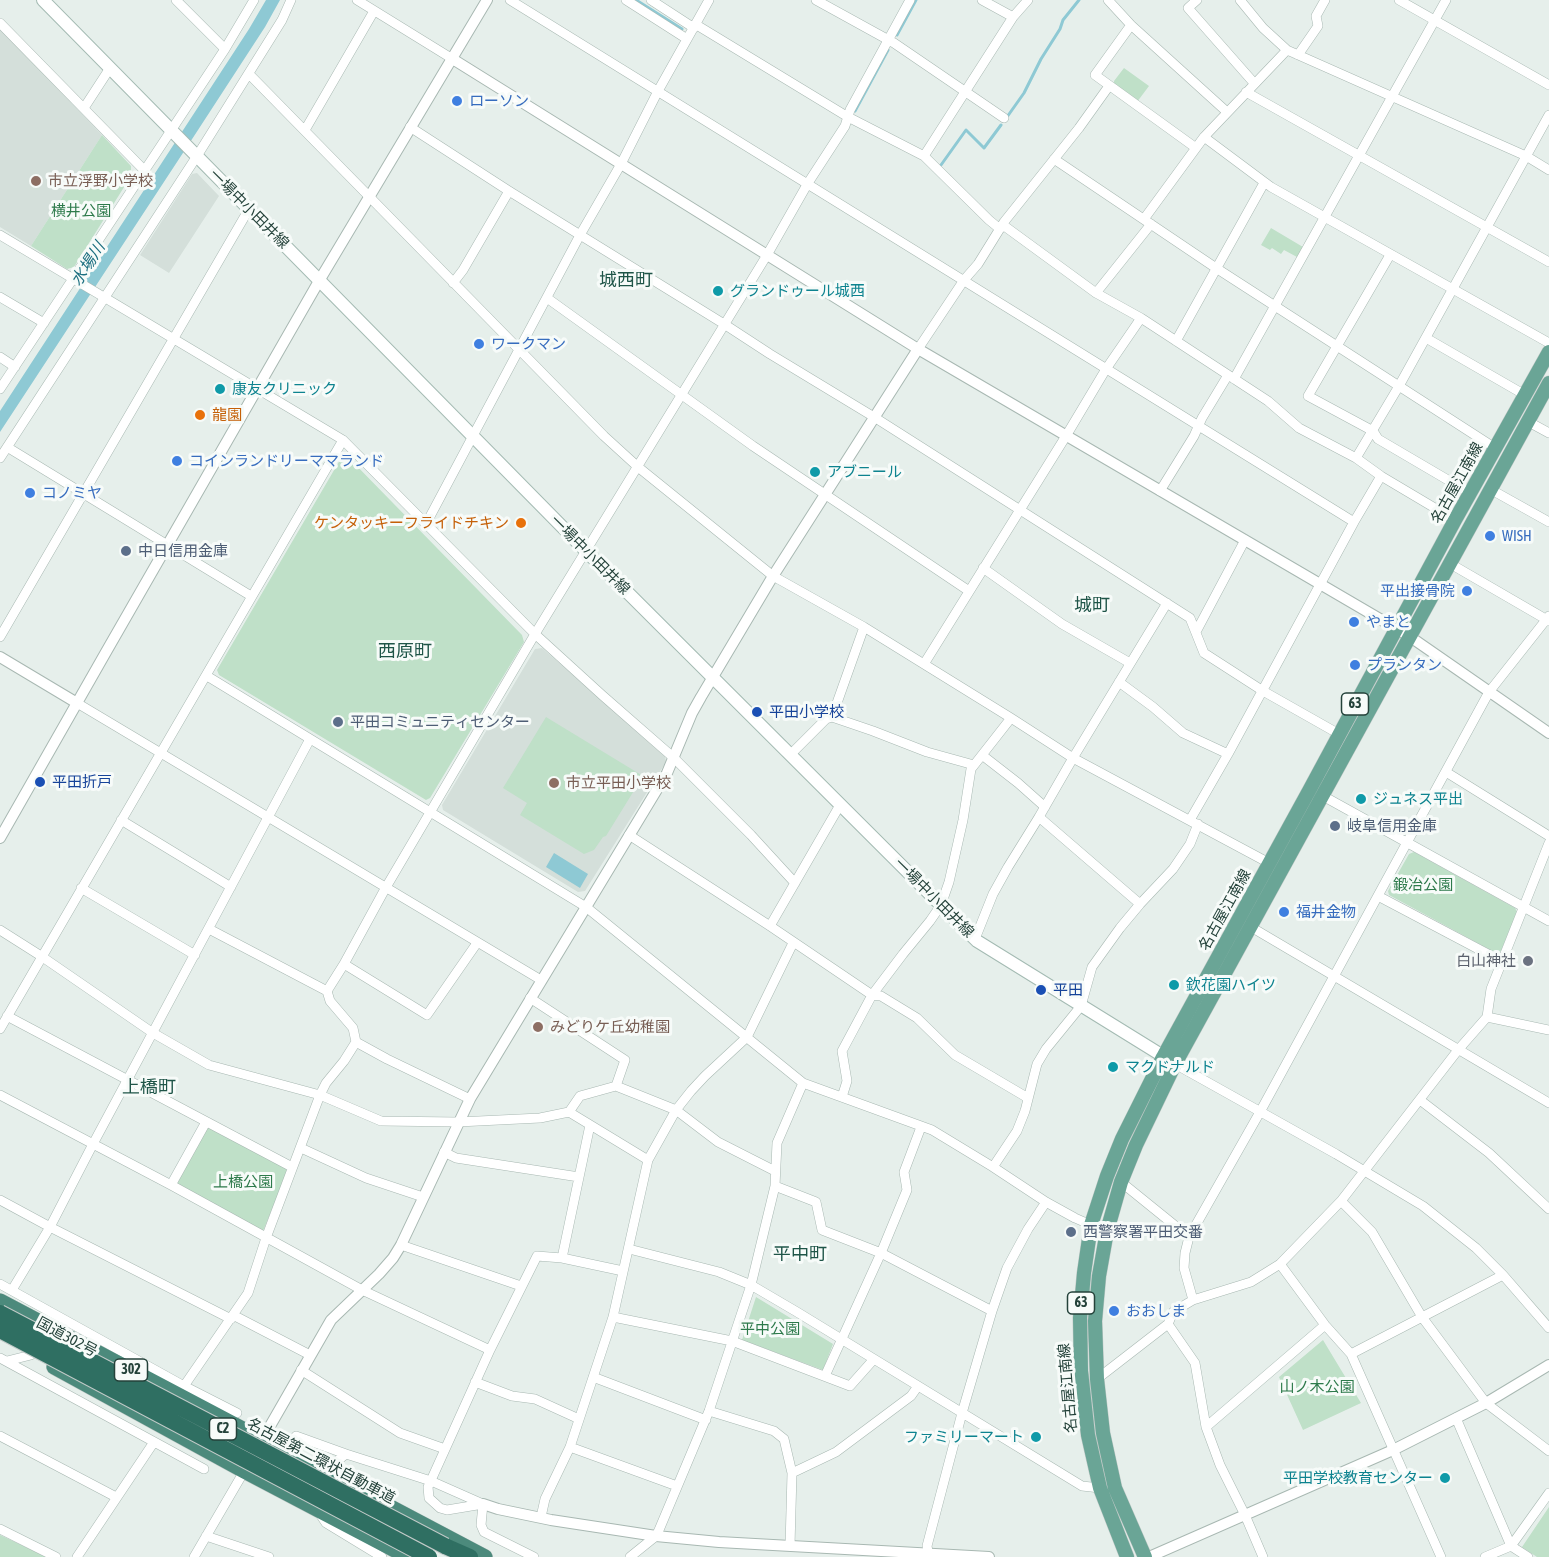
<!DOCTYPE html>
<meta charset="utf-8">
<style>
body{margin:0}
canvas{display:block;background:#e6efeb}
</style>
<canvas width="1549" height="1557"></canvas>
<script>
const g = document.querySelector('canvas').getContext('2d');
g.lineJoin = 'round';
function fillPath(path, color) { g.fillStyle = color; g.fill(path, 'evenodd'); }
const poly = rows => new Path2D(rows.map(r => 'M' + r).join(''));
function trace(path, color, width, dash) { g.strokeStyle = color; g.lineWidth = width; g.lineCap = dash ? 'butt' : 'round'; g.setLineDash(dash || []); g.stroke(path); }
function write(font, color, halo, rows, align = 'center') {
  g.font = font + ' "Asap Condensed","Noto Sans JP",sans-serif'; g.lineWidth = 6; g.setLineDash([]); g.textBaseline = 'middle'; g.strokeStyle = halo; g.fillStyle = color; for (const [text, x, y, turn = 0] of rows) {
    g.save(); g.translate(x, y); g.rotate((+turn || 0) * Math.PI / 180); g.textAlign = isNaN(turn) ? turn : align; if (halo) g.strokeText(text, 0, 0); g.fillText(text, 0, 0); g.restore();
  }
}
fillPath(poly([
 [0,29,102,135,31,246,0,227],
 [197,173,219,196,169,273,140,255,192,174],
 [542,648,665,756,666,762,585,891,578,892,443,810,442,805,535,649]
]), '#d4dfda');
fillPath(poly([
 [1124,68,1149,86,1137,102,1114,86,1114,81],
 [102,135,131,166,131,176,74,267,67,269,31,246],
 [1271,228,1303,247,1297,257,1284,250,1281,254,1272,248,1270,250,1261,245],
 [344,456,350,459,522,635,524,642,430,798,426,800,219,675,217,670,340,460],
 [546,717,643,776,606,836,603,837,594,850,584,854,520,815,527,803,503,788],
 [1414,852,1515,908,1517,912,1501,951,1496,953,1389,895,1388,891,1409,854],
 [206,1125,289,1168,263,1231,174,1184],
 [756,1297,833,1344,823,1370,742,1340],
 [1323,1340,1361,1403,1303,1430,1279,1377],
 [1549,1507,1549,1557,1537,1557,1522,1547],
 [0,1535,47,1557,0,1557]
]), '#bfe0c8');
fillPath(poly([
 [266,0,280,0,265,27,198,130,0,432,0,411,249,29],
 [554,853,588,874,580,888,546,867]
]), '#8ec9d4');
trace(poly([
 [636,0,682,29],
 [897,35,916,0],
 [855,111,888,50],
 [1007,117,1024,93,1041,59,1060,29,1063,20,1079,0],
 [941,165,966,130,984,148,1001,125]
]), '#8ec9d4', 3);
const minor = poly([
 [176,0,225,49],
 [357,0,451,58],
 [510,0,1354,522],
 [626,0,687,39],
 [651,0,694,28],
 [816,0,894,43,1004,118],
 [982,0,1013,17],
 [1108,0,1131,25,1227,112],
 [1197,0,1188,8,1254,83],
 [1240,0,1263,28,1287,50,1526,156,1549,170],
 [1399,0,1549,85],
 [0,23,144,170],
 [695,24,848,117,924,156,989,220,1000,229],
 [1131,25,1095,75,1196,148],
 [1298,55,1318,26,1316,16,1325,0],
 [249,74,604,436,638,467,773,576,864,627,1011,718,1073,758,1269,863],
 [1246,92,1549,262],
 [84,108,110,68],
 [410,127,509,191,724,324,770,354,874,417,1190,618,1204,653,1263,691,1339,734],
 [305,130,374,11],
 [1204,137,1271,187,1549,343],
 [924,156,1013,17,1028,0],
 [1054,159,1216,268,1495,448],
 [1144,219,1204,137,1287,50],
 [1003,225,1096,293,1141,318,1268,401,1299,428,1356,458,1381,476,1455,520],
 [0,235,343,440,535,634,602,695,674,758,751,835,795,883],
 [1390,255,1308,396,1373,431,1378,439,1470,493],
 [453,283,463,270,509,191],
 [1096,293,1151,224],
 [0,297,44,323],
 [547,298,753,446,969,591],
 [1426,338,1525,395],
 [1176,341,1264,183],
 [918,349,964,280,978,264,1004,222,1079,128,1109,86],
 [0,357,15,367],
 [1234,379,1446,0],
 [0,389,225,49,254,0],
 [1527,421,1549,433],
 [7,447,251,596],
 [0,458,197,156,282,20,291,0],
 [1356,458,1399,386,1549,115],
 [1490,489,1549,522],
 [1160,491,1194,436,1202,418,1228,375],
 [426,524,580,235,621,164,658,91,709,0],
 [1449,563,1549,621],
 [983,568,1062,624,1130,663],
 [1196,632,1245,540],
 [0,637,249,209],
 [924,664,1066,436,1106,369,1141,318],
 [207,676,586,907,803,1083,932,1130,993,1167,1046,1202,1075,1218,1091,1225],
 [1119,682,1153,707,1183,733,1228,754],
 [77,703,541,980],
 [832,717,873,731,927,752,974,765],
 [790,755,826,719,832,717,864,627],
 [982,755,1018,783,1045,807],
 [1446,772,1549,836],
 [1323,796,1549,921],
 [1039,817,1140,904],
 [121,820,231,887],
 [1190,820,1228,754,1354,522,1381,476],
 [629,835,770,926,872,995,881,996,917,1018,955,1055,1028,1098],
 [81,888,195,955],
 [1378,896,1503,962],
 [770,926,840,805],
 [1251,927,1549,1103],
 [209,929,327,991,330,1001,353,1028,356,1042,387,1059,470,1099],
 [0,930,41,956,153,1033,209,1065,320,1095,381,1121,458,1122,540,1118,569,1112,648,1160],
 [975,939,993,894,1008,867,1039,817,1073,758,1167,603],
 [344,964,427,1015,477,943],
 [327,991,344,964,385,889,535,634,767,255,808,183,845,126,850,110,910,0],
 [530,998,625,1060,616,1086],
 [7,1016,292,1167],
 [1487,1017,1549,1030],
 [0,1029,343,440],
 [1175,1064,1336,1154,1423,1206,1476,1248,1503,1275,1549,1328],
 [0,1095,171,1185,362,1290,490,1350],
 [842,1097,847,1081,842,1051,872,995,903,954,930,921,941,905,949,882,963,820,971,769,1011,718],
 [1420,1100,1489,1153,1549,1209],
 [569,1112,580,1096,616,1086,676,1110,718,1142,775,1171],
 [301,1148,366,1178,423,1197],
 [444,1152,456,1158,579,1177],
 [993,1167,1017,1131,1025,1111,1037,1064,1046,1049,1081,1006,1092,967,1120,928,1140,904,1173,869,1190,844,1198,824],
 [1121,1182,1189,1237],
 [171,1185,206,1122],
 [775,1186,816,1202,822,1230,881,1253,992,1311],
 [0,1200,50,1227,231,1319],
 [1341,1201,1372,1232,1422,1317,1486,1403,1549,1451],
 [401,1245,521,1286],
 [629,1249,719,1272,751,1285,797,1312,1082,1486,1100,1488],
 [562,1258,590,1125],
 [1280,1264,1325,1325,1351,1354,1441,1557],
 [0,1284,184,1386,237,1413],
 [12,1290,50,1227,93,1144,310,739],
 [1193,1300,1184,1268,1185,1253,1189,1237,1260,1112,1489,692,1549,616],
 [233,1315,310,1355],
 [613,1317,732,1341,850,1386,874,1359],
 [1351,1354,1503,1275],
 [0,1358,204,1469],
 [7,1361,31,1355],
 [301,1370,400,1433,445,1449],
 [825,1376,881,1253,907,1190,904,1172,921,1127],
 [593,1377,706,1420],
 [1097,1379,1168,1324],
 [475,1382,512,1396,535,1399,579,1419],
 [184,1386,248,1293,266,1238,320,1095,326,1083,344,1061,356,1042],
 [709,1411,774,1431,784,1439,792,1473,790,1546],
 [1456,1418,1511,1546,1528,1557],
 [1206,1427,1325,1325],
 [0,1436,116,1497],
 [296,1436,346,1454],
 [570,1447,677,1486],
 [323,1472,346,1454,431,1481,483,1504],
 [792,1473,836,1452,911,1396,918,1386],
 [483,1504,447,1510,440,1508,429,1498,428,1487,490,1350,537,1256,562,1258,623,1271],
 [483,1504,481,1525,484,1532,534,1557],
 [320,1514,326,1523,382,1557],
 [541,1517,545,1499,570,1447,613,1317,648,1160,676,1110,691,1091,705,1076,747,1037,793,943],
 [0,1529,56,1557],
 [206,1536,269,1557],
 [77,1557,154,1442],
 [194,1557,246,1468],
 [630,1557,656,1536,659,1530,709,1411,751,1285,775,1186,777,1143,803,1083],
 [929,1557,927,1546,962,1413,992,1311,1007,1268,1028,1229,1046,1202],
 [1263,1557,1245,1515,1220,1465,1206,1427,1195,1363,1168,1324,1173,1312,1193,1300,1251,1282,1280,1264,1341,1201,1458,1050,1487,1017,1491,989,1549,843],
 [1485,1557,1511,1546,1549,1493]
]);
const tertiary = poly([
 [451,58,918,349,1409,636,1549,733],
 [0,657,77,703],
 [0,838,106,652,319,281,487,0],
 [262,1440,331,1320,379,1274,393,1258,401,1245,470,1099,667,773,692,713,701,697,773,576,918,349],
 [483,1504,498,1509,551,1520,656,1536,719,1542,989,1557],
 [1149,1557,1393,1450,1486,1403,1549,1365]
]);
const secondary = poly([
 [43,0,586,551,977,941,1171,1061]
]);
const primary = poly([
 [1127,1557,1100,1488,1088,1435,1081,1371,1080,1318,1084,1273,1091,1225,1107,1176,1122,1139,1163,1057,1310,789,1455,520,1549,352],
 [1145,1557,1115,1488,1103,1433,1097,1379,1095,1321,1099,1276,1107,1231,1121,1182,1136,1145,1175,1064,1549,383]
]);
const trunk = poly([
 [0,1301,485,1557],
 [54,1367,244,1471,408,1557]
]);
const motorway = poly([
 [445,1546,470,1557]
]);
trace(minor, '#a8b8b2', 10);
trace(tertiary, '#a8b8b2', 12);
trace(secondary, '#a4bbb3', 14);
trace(primary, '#c2cac8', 15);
trace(trunk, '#c2cac8', 16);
trace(motorway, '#c2cac8', 18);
trace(minor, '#fff', 9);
trace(tertiary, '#fff', 10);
trace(secondary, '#fff', 12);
trace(primary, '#6aa596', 14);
trace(trunk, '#4c8a7c', 15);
trace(motorway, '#2f6f62', 16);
const motorwayBridge = poly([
 [0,1313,445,1546],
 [0,1330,429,1557]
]);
trace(motorwayBridge, '#c2cac8', 18, []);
trace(motorwayBridge, '#2f6f62', 16);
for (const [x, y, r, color] of [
 [457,101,6,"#3f7fe0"],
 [36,181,6,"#8d6e63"],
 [718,291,6,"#0f9aa8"],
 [479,344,6,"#3f7fe0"],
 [220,389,6,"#0f9aa8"],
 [200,415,6,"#e8710a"],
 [177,461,6,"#3f7fe0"],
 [815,472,6,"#0f9aa8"],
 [30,493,6,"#3f7fe0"],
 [521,523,6,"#e8710a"],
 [1490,536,6,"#3f7fe0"],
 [126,551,6,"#5c6f8a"],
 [1467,591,6,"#3f7fe0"],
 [1354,622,6,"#3f7fe0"],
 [1355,665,6,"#3f7fe0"],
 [757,712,6,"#1a4fb4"],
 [338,722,6,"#5c6f8a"],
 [40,782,6,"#1a4fb4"],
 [554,783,6,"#8d6e63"],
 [1361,799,6,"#0f9aa8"],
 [1335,826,6,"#5c6f8a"],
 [1284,912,6,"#3f7fe0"],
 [1528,961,6,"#6b7280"],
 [1174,985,6,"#0f9aa8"],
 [1041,990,6,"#1a4fb4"],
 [538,1027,6,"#8d6e63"],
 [1113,1067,6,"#0f9aa8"],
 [1071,1232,6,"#5c6f8a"],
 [1114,1311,6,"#3f7fe0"],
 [1036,1437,6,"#0f9aa8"],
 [1445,1478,6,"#0f9aa8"]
]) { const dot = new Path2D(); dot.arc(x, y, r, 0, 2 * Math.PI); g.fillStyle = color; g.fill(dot); trace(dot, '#f7fbf9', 2); }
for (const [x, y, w] of [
 [1355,704,27],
 [1081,1303,27],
 [131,1370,33],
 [223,1429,27]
]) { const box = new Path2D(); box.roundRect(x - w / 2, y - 11, w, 22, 4.5); g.fillStyle = '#f7fbf9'; g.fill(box); trace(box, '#24423a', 1.5); }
write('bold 14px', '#24423a', null, [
 ["63",1355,704],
 ["63",1081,1303],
 ["302",131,1370],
 ["C2",223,1429]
]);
write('15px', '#366cbe', '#f7fbf9', [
 ["ローソン",469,101],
 ["ワークマン",491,344],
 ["コインランドリーママランド",189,461],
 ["コノミヤ",42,493],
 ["WISH",1502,536],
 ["平出接骨院",1455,591,"right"],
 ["やまと",1366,622],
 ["プランタン",1367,665],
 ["福井金物",1296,912],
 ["おおしま",1126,1311]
], 'left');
write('15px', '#785e54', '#f7fbf9', [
 ["市立浮野小学校",48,181],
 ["市立平田小学校",566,783],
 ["みどりケ丘幼稚園",550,1027]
], 'left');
write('15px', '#24423a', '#f7fbf9', [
 ["一場中小田井線",249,209,45],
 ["名古屋江南線",1457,483,-61],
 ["一場中小田井線",590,555,45],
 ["一場中小田井線",934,898,45],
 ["名古屋江南線",1225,910,-61],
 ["国道302号",67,1337,28],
 ["名古屋江南線",1068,1388,-95],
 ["名古屋第二環状自動車道",321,1461,28]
]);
write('15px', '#2d7a4b', '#f7fbf9', [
 ["横井公園",81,211],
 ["鍛冶公園",1423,885],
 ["上橋公園",243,1182],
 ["平中公園",770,1329],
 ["山ノ木公園",1317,1387]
]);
write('15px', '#0d838f', '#f7fbf9', [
 ["グランドゥール城西",730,291],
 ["康友クリニック",232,389],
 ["アブニール",827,472],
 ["ジュネス平出",1373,799],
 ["欽花園ハイツ",1186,985],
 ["マクドナルド",1125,1067],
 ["ファミリーマート",1024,1437,"right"],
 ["平田学校教育センター",1433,1478,"right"]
], 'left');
write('15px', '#c56008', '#f7fbf9', [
 ["龍園",212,415],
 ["ケンタッキーフライドチキン",509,523,"right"]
], 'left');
write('15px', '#4e5e75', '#f7fbf9', [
 ["中日信用金庫",138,551],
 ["平田コミュニティセンター",350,722],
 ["岐阜信用金庫",1347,826],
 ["西警察署平田交番",1083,1232]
], 'left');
write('15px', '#164399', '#f7fbf9', [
 ["平田小学校",769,712],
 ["平田折戸",52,782],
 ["平田",1053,990]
], 'left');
write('15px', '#5b616d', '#f7fbf9', [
 ["白山神社",1516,961]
], 'right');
write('italic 16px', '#1c6f80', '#f7fbf9', [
 ["水場川",88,264,-57]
]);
write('18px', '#1f5548', '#f7fbf9', [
 ["城西町",626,280],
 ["城町",1092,605],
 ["西原町",405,651],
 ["上橋町",149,1087],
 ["平中町",800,1254]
]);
</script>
